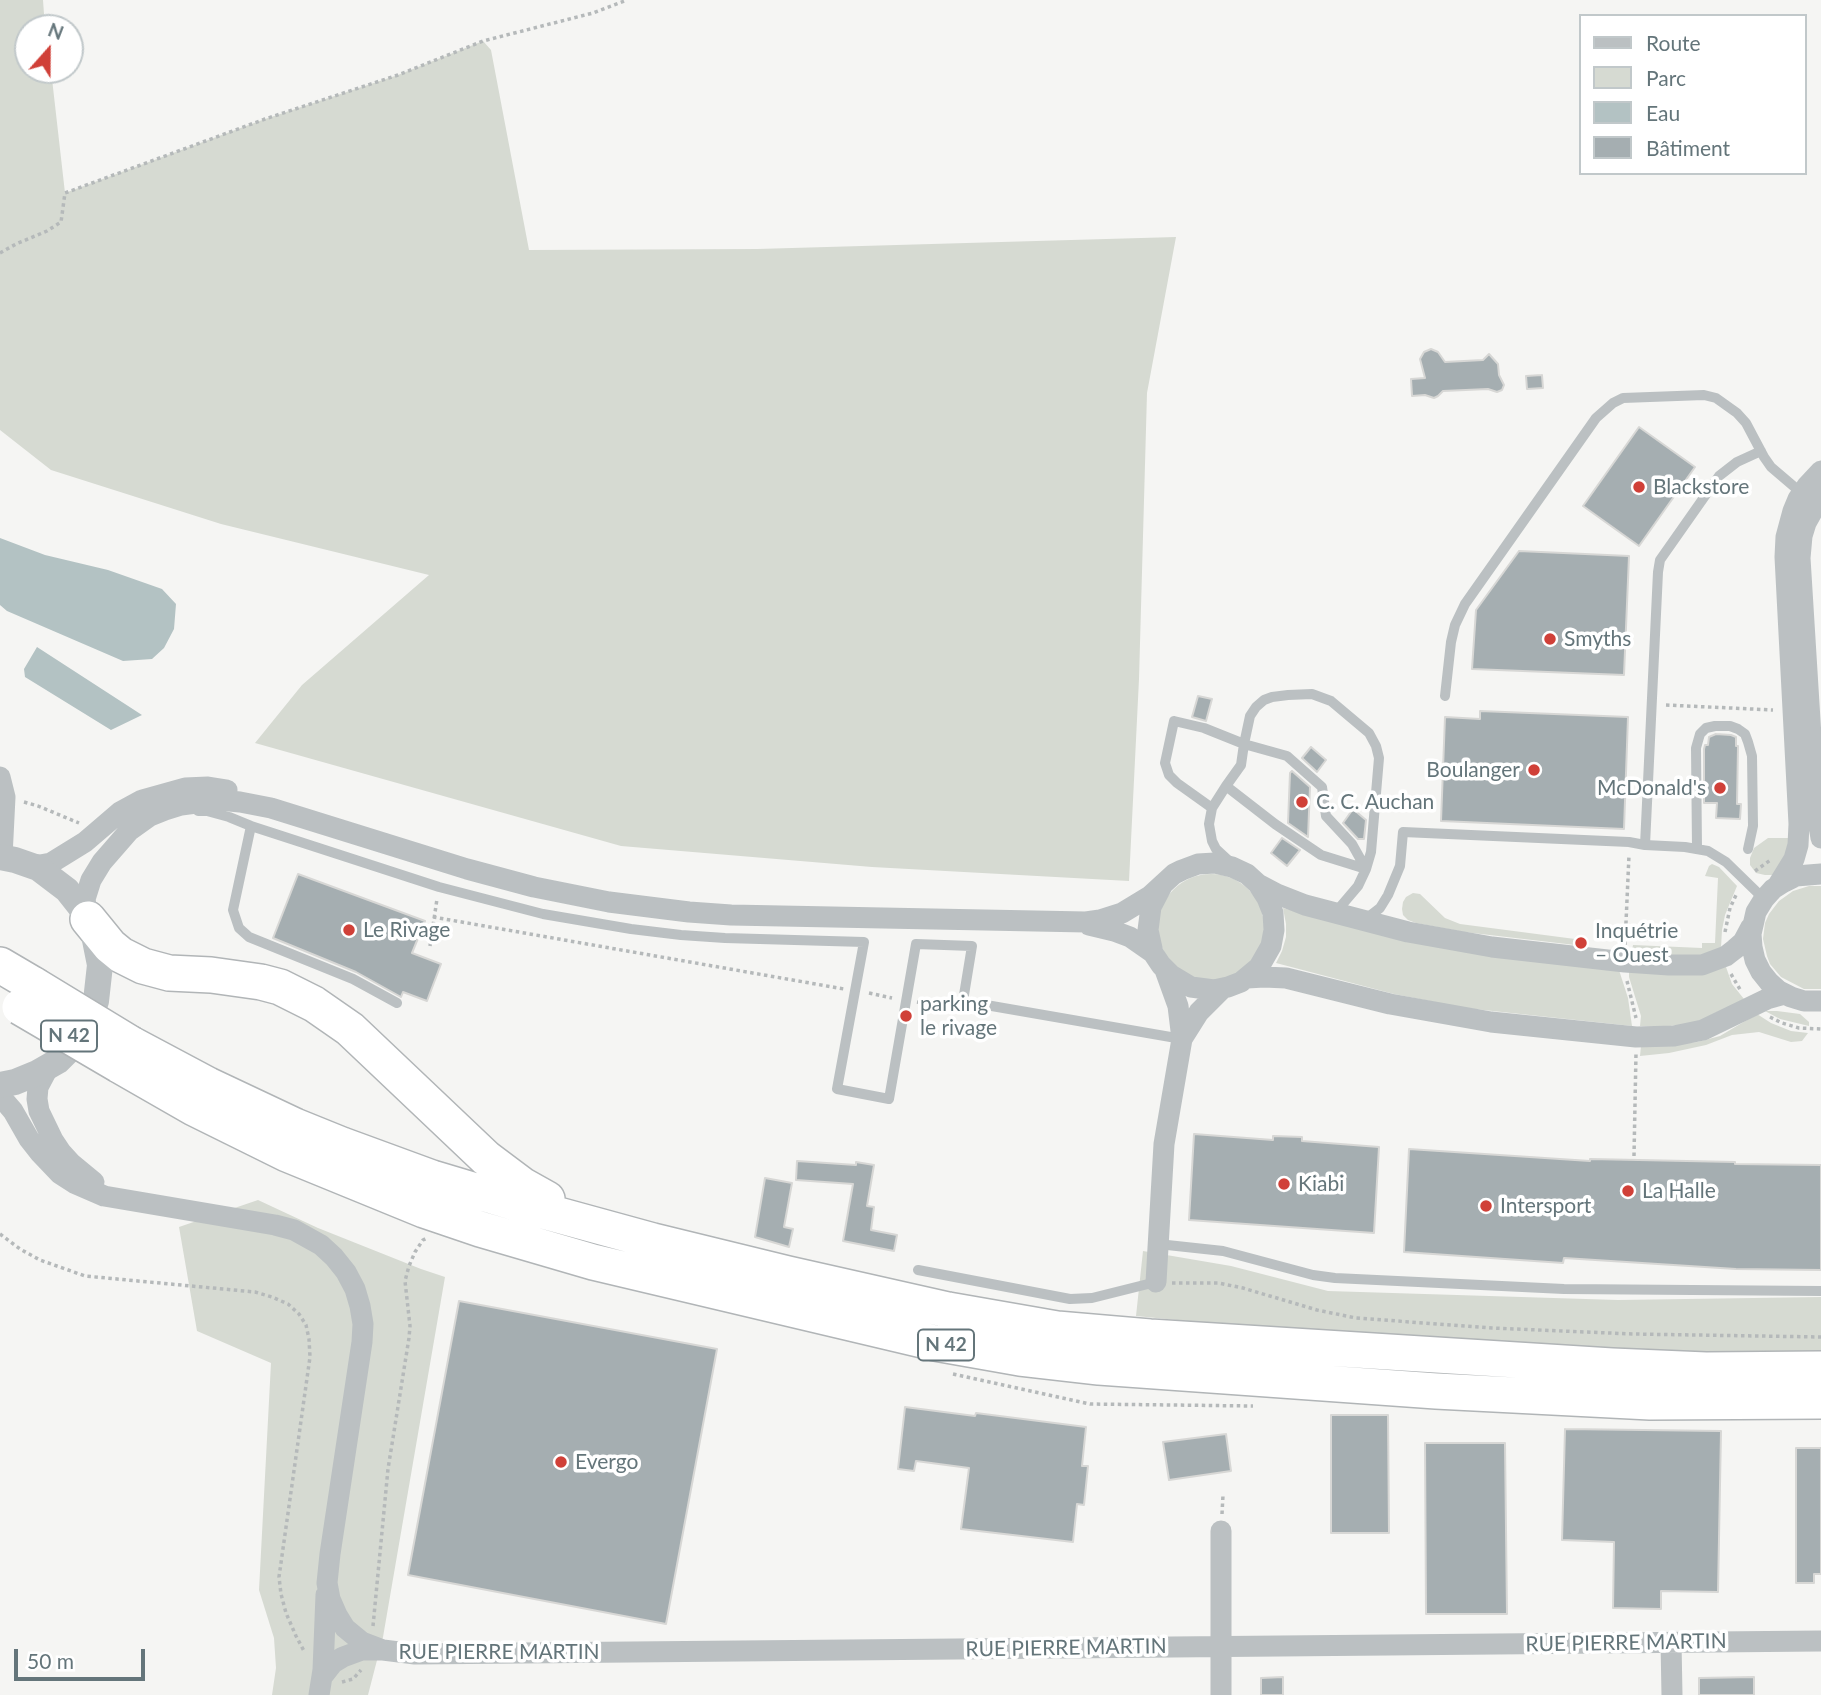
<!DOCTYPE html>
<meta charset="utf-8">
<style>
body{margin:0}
#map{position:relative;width:1821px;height:1695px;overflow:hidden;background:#f5f5f3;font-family:Lato,sans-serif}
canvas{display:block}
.legend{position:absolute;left:1579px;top:14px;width:228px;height:161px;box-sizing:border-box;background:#fff;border:2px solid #c1c8ca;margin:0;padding:9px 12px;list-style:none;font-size:21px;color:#64757a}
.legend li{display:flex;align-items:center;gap:14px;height:35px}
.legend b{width:35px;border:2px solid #c1c8ca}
.north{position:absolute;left:14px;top:14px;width:70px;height:70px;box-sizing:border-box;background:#fff;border:2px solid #c1c8ca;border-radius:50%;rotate:21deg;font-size:19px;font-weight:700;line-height:28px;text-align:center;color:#64757a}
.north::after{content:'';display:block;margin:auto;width:24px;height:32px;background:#d04038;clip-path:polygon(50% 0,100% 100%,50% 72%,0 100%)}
.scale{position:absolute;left:14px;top:1649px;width:131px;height:32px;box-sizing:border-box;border:4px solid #64757a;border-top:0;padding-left:9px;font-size:21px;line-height:24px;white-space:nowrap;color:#64757a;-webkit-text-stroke:5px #fff;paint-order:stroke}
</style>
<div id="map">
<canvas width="1821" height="1695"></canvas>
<ul class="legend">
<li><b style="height:9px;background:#bbc0c2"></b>Route</li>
<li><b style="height:19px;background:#d6dad2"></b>Parc</li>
<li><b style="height:19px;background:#b3c2c3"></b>Eau</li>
<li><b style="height:19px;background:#a5aeb1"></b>Bâtiment</li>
</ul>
<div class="north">N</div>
<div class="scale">50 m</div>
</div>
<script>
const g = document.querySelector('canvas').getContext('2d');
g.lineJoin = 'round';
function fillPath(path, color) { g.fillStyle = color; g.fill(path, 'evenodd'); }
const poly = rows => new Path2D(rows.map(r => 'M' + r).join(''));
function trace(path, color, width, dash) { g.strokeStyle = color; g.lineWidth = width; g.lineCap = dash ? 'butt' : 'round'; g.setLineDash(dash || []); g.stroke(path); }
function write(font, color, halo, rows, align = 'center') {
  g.font = font + ' Lato,sans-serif'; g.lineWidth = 7; g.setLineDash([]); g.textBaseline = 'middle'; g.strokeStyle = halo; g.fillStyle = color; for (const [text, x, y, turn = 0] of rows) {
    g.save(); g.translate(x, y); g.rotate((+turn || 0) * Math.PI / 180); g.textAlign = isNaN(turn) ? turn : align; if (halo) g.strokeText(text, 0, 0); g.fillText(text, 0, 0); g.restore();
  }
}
fillPath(poly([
 [0,0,43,0,45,28,28,28,28,70,51,70,65,193,265,119,398,75,483,41,491,50,529,250,757,249,1176,237,1147,393,1139,679,1129,881,872,867,621,846,255,743,302,685,429,575,221,524,51,470,0,430],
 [1768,838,1791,838,1792,843,1773,875,1765,875,1756,873,1750,865,1750,858,1754,848],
 [1712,864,1719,867,1737,886,1725,915,1722,930,1721,948,1706,955,1684,957,1632,950,1633,945,1702,948,1702,943,1715,943,1718,878,1705,876,1709,866],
 '1158 927a53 53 0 1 1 106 0a53 53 0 1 1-106 0Z',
 [1809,886,1821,886,1821,989,1804,989,1781,977,1770,964,1767,956,1763,939,1765,923,1769,914,1779,901,1793,891],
 [1413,893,1420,894,1445,918,1460,924,1575,939,1575,945,1464,932,1416,923,1408,920,1403,915,1402,909,1403,902,1406,897],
 [1283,908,1338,923,1619,970,1628,998,1632,1026,1465,1008,1394,994,1276,963,1282,951,1286,937,1286,924],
 [1726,967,1732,984,1744,999,1695,1023,1662,1027,1640,1026,1641,1016,1629,977,1629,970],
 [1765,1011,1777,1011,1800,1014,1809,1022,1809,1026,1780,1019],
 [1757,1014,1771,1023,1791,1031,1808,1033,1802,1041,1791,1042,1759,1032,1732,1035,1706,1045,1669,1053,1640,1056,1641,1046,1672,1045,1697,1042,1720,1036],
 [258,1200,318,1228,421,1269,445,1277,383,1637,368,1695,272,1695,276,1668,274,1638,259,1590,271,1363,197,1331,179,1227],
 [1143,1251,1231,1266,1328,1291,1618,1300,1821,1297,1821,1356,1667,1355,1331,1335,1136,1316]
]), '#d6dad2');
fillPath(poly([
 [0,538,45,555,108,570,162,589,176,604,174,629,164,648,152,659,123,661,7,611,0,605],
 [37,647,142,715,111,730,25,677,24,669]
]), '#b3c2c3');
const building = poly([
 [1431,349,1438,352,1445,362,1483,360,1489,354,1498,364,1499,375,1504,385,1502,390,1497,392,1488,389,1443,391,1438,396,1434,398,1425,395,1412,396,1411,379,1425,378,1420,359,1424,352,1431,349],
 [1542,375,1543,388,1527,389,1526,376,1542,375],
 [1639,427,1695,467,1639,546,1583,506,1639,427],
 [1519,551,1629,556,1624,675,1472,669,1476,610,1519,551],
 [1198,696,1212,699,1206,721,1192,717,1198,696],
 [1480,711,1628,717,1624,829,1441,821,1445,717,1480,719,1480,711],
 [1716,734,1731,735,1736,737,1736,746,1738,746,1737,804,1741,804,1740,819,1716,818,1717,803,1704,803,1704,749,1705,745,1708,745,1709,737,1716,734],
 [1311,747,1326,760,1317,772,1302,758,1311,747],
 [1292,771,1310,787,1308,837,1288,823,1290,773,1292,771],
 [1353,809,1366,820,1364,839,1358,839,1343,823,1353,809],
 [1282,838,1300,850,1287,866,1271,853,1282,838],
 [298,874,425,921,412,953,441,964,427,1001,403,992,401,997,356,972,273,938,298,874],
 [1194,1134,1273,1140,1273,1136,1302,1137,1302,1141,1379,1147,1374,1233,1189,1220,1194,1134],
 [1409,1149,1590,1161,1590,1159,1735,1162,1735,1164,1821,1165,1821,1270,1736,1269,1564,1258,1563,1263,1404,1252,1409,1149],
 [797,1161,856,1165,856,1162,874,1165,867,1206,874,1207,871,1230,897,1235,894,1251,843,1241,853,1184,796,1180,797,1161],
 [765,1178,792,1183,784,1227,793,1229,789,1247,755,1237,765,1178],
 [459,1301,717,1349,666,1624,408,1575,459,1301],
 [905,1407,975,1416,976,1413,1086,1427,1082,1466,1088,1466,1084,1505,1077,1504,1073,1542,961,1529,969,1468,916,1461,914,1471,898,1469,905,1407],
 [1331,1415,1388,1415,1389,1533,1331,1533,1331,1415],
 [1565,1429,1721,1431,1718,1592,1661,1591,1661,1609,1613,1608,1614,1542,1562,1540,1565,1429],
 [1226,1434,1231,1471,1169,1480,1163,1442,1226,1434],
 [1425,1443,1505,1443,1507,1614,1426,1614,1425,1443],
 [1796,1448,1821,1448,1821,1574,1814,1574,1814,1583,1796,1583,1796,1448],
 [1283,1677,1283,1695,1261,1695,1261,1678,1283,1677],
 [1754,1677,1754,1695,1699,1695,1699,1678,1754,1677]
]);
fillPath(building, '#a5aeb1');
trace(building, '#d7d7d5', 2);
const trunk = poly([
 [88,919,110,946,121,955,143,966,169,973,211,975,261,982,280,987,314,1004,350,1029,486,1158,522,1185,547,1199],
 [0,965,34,985],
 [131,1044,208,1085,295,1126,342,1145,432,1178,529,1207,653,1241,788,1274,948,1310,1057,1329,1150,1337,1612,1366,1706,1370,1821,1369],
 [119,1065,194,1108,287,1154,424,1210,480,1229,593,1262,935,1343,1020,1358,1099,1367,1436,1391,1650,1402,1821,1401]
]);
trace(trunk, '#b1b5b7', 38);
trace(poly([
 [0,253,16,244,47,231,61,222,65,193,265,119,398,75,483,41,593,13,627,0],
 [1666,705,1773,710],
 [24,802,38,806,79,823],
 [1755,871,1772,859],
 [433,917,844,989],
 [1725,932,1730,908,1737,893],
 [1625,945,1629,855],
 [430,946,437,899],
 [1731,974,1741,991],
 [1627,981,1636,1018],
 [869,993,892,998],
 [917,1002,951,1008],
 [1770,1017,1782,1023,1799,1028,1821,1029],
 [1634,1156,1636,1053],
 [0,1234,20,1249,40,1260,85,1276,255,1292,272,1297,288,1304,299,1314,306,1325,309,1339,310,1357,279,1577,281,1594,286,1613,296,1636,304,1651],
 [1172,1283,1218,1283,1243,1288,1317,1310,1356,1318,1492,1328,1632,1334,1821,1337],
 [953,1374,1090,1404,1253,1406],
 [1222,1514,1223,1495],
 [373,1626,388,1469,409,1338,410,1326,405,1281,409,1266,415,1252,423,1240,427,1238],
 [342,1682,353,1679,361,1670]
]), '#b5b9ba', 3.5, [3.5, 3.5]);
trace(poly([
 [1761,451,1737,462,1719,476,1660,560,1658,572,1645,845,1685,847,1708,851,1726,862,1764,899],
 [1445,696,1451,642,1455,625,1465,604,1596,418,1613,403,1623,398,1704,395,1716,398,1737,413,1746,423,1764,457,1771,467,1805,496],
 [1226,786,1241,765,1244,744,1287,756,1322,787,1326,816,1352,844,1366,869],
 [1212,808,1177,783,1169,775,1165,763,1174,721,1204,728,1244,744,1250,716,1256,707,1264,700,1272,697,1288,695,1312,694,1331,701,1369,733,1376,746,1379,758,1371,852,1366,869,1358,886,1341,906,1334,911],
 [198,811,207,811,229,817,251,826,439,887,543,914,631,929,681,935,725,938,864,942,837,1089,889,1099,916,944,972,946,963,1001,1182,1039],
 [251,826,233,910,239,928,249,937,353,979,397,1003],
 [1697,848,1696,748,1700,734,1706,728,1715,726,1730,726,1738,729,1745,734,1748,742,1752,756,1753,826,1748,849],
 [1230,862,1216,849,1212,841,1209,824,1212,808,1226,786,1275,824,1321,855,1366,869],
 [1362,918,1371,915,1380,908,1388,895,1400,866,1403,832,1629,842,1645,845],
 [1158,1244,1223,1251,1313,1275,1335,1278,1564,1289,1821,1291],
 [918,1270,1070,1299,1092,1298,1156,1282]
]), '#bbc0c2', 10);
trace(poly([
 [1821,496,1806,523,1802,536,1800,558,1815,801,1821,838],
 [0,777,5,797,2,857],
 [27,864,40,865,51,863,85,842,120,812,142,800,185,788,208,787,227,790],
 [1821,874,1796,876,1784,882,1773,889,1764,899,1756,912,1751,934,1752,947,1755,960,1761,972,1769,982,1779,991,1791,997,1804,1001,1821,1001],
 [1258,884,1277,894,1305,905,1408,932,1492,947,1625,962,1669,965,1702,965,1726,956,1735,949,1743,942,1751,927],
 [1778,885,1794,859,1798,845,1799,824,1785,557,1786,537,1793,511,1798,499,1807,486,1821,471],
 [88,919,85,899,91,880,102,862,129,831,150,816,165,810,181,805,219,800,240,802,271,808,467,869,534,887,609,902,689,912,731,915,1086,922,1100,920,1122,913,1150,896,1174,874,1182,870,1198,864,1215,863,1232,867,1247,874,1258,884,1267,898,1273,913,1274,930,1271,946,1259,967,1241,982,1228,987,1214,990,1191,987,1171,975,1161,965,1153,953,1148,930,1151,907,1162,886],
 [1089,925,1114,931,1130,937,1153,953],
 [1247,978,1264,977,1286,978,1390,1004,1491,1022,1636,1037,1674,1036,1703,1030,1767,999,1785,994],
 [1182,1039,1199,1012,1222,989],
 [48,1068,38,1087,37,1099,39,1111,53,1140,61,1152,71,1163,94,1182],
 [0,1096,13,1111,29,1139,40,1153,60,1174,74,1183,104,1196,275,1225,294,1230,321,1245,334,1257,346,1272,355,1289,360,1306,363,1324,362,1342,330,1554,327,1583,330,1599,337,1615,345,1628,362,1642,383,1650,415,1654,1821,1641],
 [1156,1282,1164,1144,1182,1039,1178,1006,1165,970],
 [1671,1642,1672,1695],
 [322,1677,333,1663,343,1657,362,1650,380,1650],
 [319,1695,323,1670,326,1595],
 [1221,1695,1221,1531]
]), '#bbc0c2', 21);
trace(poly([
 [0,857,15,860,38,868,67,890,82,909,93,930,100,965,96,1001,88,1023,75,1044,58,1061,37,1073,15,1082,0,1085]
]), '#bbc0c2', 26);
trace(trunk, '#fff', 35);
const trunkBridge = poly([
 [34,985,131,1044],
 [20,1007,119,1065]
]);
trace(trunkBridge, '#b1b5b7', 38, []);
trace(trunkBridge, '#fff', 35);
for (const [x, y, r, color] of [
 [1639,487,7,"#d04038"],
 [1550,639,7,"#d04038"],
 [1534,770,7,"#d04038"],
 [1720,788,7,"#d04038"],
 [1302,802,7,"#d04038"],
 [349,930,7,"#d04038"],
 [1581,943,7,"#d04038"],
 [906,1016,7,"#d04038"],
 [1284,1184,7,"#d04038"],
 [1628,1191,7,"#d04038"],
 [1486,1206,7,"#d04038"],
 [561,1462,7,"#d04038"]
]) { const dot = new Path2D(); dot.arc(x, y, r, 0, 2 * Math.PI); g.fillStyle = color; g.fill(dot); trace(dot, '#fff', 2.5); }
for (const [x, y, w] of [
 [69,1036,56],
 [946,1345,56]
]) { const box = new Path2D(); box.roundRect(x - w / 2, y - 15.5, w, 31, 5); g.fillStyle = '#fff'; g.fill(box); trace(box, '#64757a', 2); }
write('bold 19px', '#64757a', null, [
 ["N 42",69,1036],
 ["N 42",946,1345]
]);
write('21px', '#64757a', '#fff', [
 ["Blackstore",1653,487],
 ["Smyths",1564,639],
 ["Boulanger",1520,770,"right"],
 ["McDonald's",1706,788,"right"],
 ["C. C. Auchan",1316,802],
 ["Le Rivage",363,930],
 ["Inquétrie",1595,931],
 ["– Ouest",1595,955],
 ["parking",920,1004],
 ["le rivage",920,1028],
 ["Kiabi",1298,1184],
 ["La Halle",1642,1191],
 ["Intersport",1500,1206],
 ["Evergo",575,1462]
], 'left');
write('21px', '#64757a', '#fff', [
 ["RUE PIERRE MARTIN",1626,1643,-1],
 ["RUE PIERRE MARTIN",1066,1648,-1],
 ["RUE PIERRE MARTIN",499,1652]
]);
</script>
